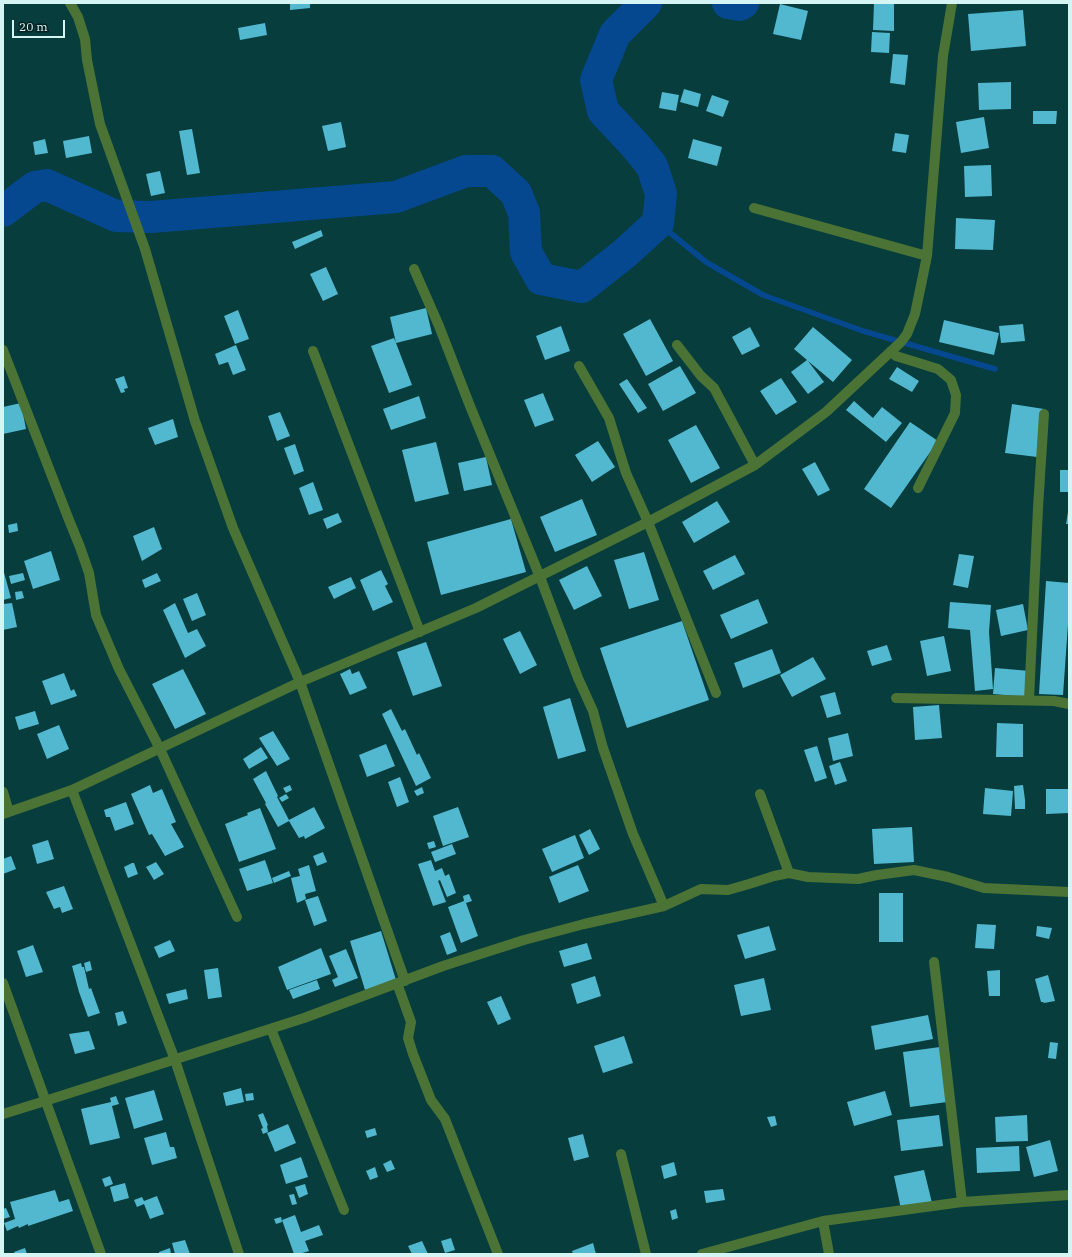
<!DOCTYPE html>
<style>
body{margin:0}
#map{position:relative;width:1072px;height:1257px;overflow:hidden;background:#073d3d;font-family:"IBM Plex Serif",serif}
canvas{display:block}
.frame{position:absolute;inset:0;border:4px solid #d5f5f4;pointer-events:none}
.scale{position:absolute;left:12px;top:20px;width:53px;height:18px;box-sizing:border-box;border:2px solid #d5f5f4;border-top:0;padding-left:5px;font-size:12px;line-height:14px;white-space:nowrap;color:#d5f5f4;-webkit-text-stroke:3px #062121;paint-order:stroke}
</style>
<div id="map">
<canvas width="1072" height="1257"></canvas>
<div class="frame"></div>
<div class="scale">20 m</div>
</div>
<script>
const g = document.querySelector('canvas').getContext('2d');
g.lineJoin = 'round';
const poly = rows => new Path2D(rows.map(r => 'M' + r).join(''));
function trace(path, color, width, dash) { g.strokeStyle = color; g.lineWidth = width; g.lineCap = dash ? 'butt' : 'round'; g.setLineDash(dash || []); g.stroke(path); }
function fillPath(path, color) { g.fillStyle = color; g.fill(path, 'evenodd'); }
trace(poly([
 [658,223,706,262,763,295,863,331,995,369]
]), '#064890', 5.5);
trace(poly([
 [728,3,740,5,743,3],
 [3,211,35,187,47,185,116,216,151,217,396,197,466,171,492,171,516,193,524,213,526,252,541,279,582,287,624,254,658,223,661,194,652,166,634,144,603,111,596,80,615,34,646,3]
]), '#064890', 32);
fillPath(poly([
 [290,3,310,3,310,8,290,10],
 [874,3,894,3,894,31,873,30],
 [780,4,808,11,801,40,773,34],
 [1023,10,1026,46,971,51,968,14],
 [265,23,267,35,240,40,238,28],
 [872,32,890,33,889,53,871,52],
 [893,54,908,55,905,85,890,83],
 [1011,82,1011,109,979,110,978,83],
 [684,89,701,94,698,107,680,102],
 [662,92,679,95,676,111,659,108],
 [712,95,729,101,723,117,706,111],
 [1033,111,1057,111,1056,124,1033,124],
 [984,117,989,148,961,153,956,122],
 [341,122,346,147,328,151,322,126],
 [192,129,200,173,187,175,179,131],
 [895,133,909,135,906,153,892,151],
 [89,136,92,153,66,158,63,141],
 [45,139,48,153,35,155,33,142],
 [693,139,722,147,717,166,688,158],
 [991,165,992,196,965,197,964,166],
 [160,171,165,193,151,196,146,174],
 [956,218,995,220,993,250,955,249],
 [321,230,323,236,295,249,292,242],
 [326,267,338,294,323,301,310,274],
 [426,308,432,334,396,343,412,385,389,393,371,346,394,338,396,343,390,317],
 [238,310,249,339,235,344,224,316],
 [650,319,673,361,646,376,623,334],
 [944,320,999,333,994,355,939,342],
 [1023,324,1025,341,1001,343,999,326],
 [561,326,570,351,545,360,536,336],
 [750,327,760,346,742,355,732,337],
 [813,327,852,360,833,382,808,361,824,382,808,394,791,372,807,360,794,349],
 [236,345,246,370,233,375,228,362,219,365,215,354],
 [680,366,696,393,663,411,648,384],
 [897,367,919,381,912,392,889,379],
 [124,376,128,388,124,389,125,392,121,393,115,379],
 [781,378,797,402,776,415,760,391],
 [627,379,647,408,638,413,619,384],
 [543,393,554,420,535,427,524,400],
 [419,396,426,418,391,430,383,409],
 [854,401,873,418,882,407,902,423,886,442,846,410],
 [21,403,26,429,3,434,3,407],
 [1012,404,1044,409,1037,457,1005,453],
 [280,412,290,436,277,441,268,416],
 [173,419,178,437,155,445,148,428],
 [910,422,938,441,891,508,864,489],
 [696,425,720,468,691,483,668,440],
 [598,441,615,467,592,482,575,455],
 [436,442,449,494,415,502,402,450],
 [295,444,304,471,294,475,284,448],
 [486,457,492,485,464,491,458,463],
 [815,462,830,490,818,496,802,469],
 [1060,470,1069,470,1069,492,1060,492],
 [313,482,323,510,309,515,299,488],
 [582,499,597,535,555,552,540,517],
 [717,501,730,522,694,543,682,522],
 [1068,512,1069,512,1069,524,1066,524],
 [338,513,342,522,327,529,323,519],
 [511,519,526,572,441,595,427,542],
 [17,523,18,531,9,533,8,525],
 [154,527,162,549,142,561,133,536],
 [51,551,60,580,33,589,24,561],
 [644,552,659,600,629,609,614,560],
 [959,554,974,556,968,588,953,585],
 [735,555,745,574,713,590,703,571],
 [587,566,602,596,574,610,559,580],
 [3,569,11,598,3,600],
 [381,570,388,584,385,586,393,602,373,611,360,580],
 [23,573,25,580,11,584,9,576],
 [157,573,161,581,145,588,142,580],
 [351,577,356,588,334,599,328,587],
 [1046,581,1069,583,1069,610,1063,695,1039,694],
 [22,591,24,598,16,600,15,592],
 [197,593,206,615,192,621,183,599],
 [758,599,768,623,731,639,720,615],
 [950,602,991,605,989,632,993,689,975,691,970,630,948,628],
 [12,603,17,627,3,630,3,604],
 [175,603,188,633,197,629,206,646,185,658,163,610],
 [1023,604,1028,630,1001,636,996,610],
 [682,621,709,700,627,728,600,648],
 [520,631,537,665,520,674,503,639],
 [944,636,951,671,927,676,920,641],
 [426,642,442,686,413,696,397,652],
 [887,645,892,660,872,666,867,651],
 [772,649,781,673,743,688,734,663],
 [813,657,826,679,792,697,780,675],
 [995,668,1030,671,1028,697,993,694],
 [183,669,206,714,175,729,152,684],
 [350,669,352,674,359,671,367,688,350,695,340,674],
 [64,673,71,691,74,689,77,696,51,705,42,681],
 [835,692,841,714,827,718,820,696],
 [570,698,586,751,558,759,543,707],
 [939,705,942,738,915,740,913,707],
 [391,709,402,731,405,729,417,755,419,753,431,778,416,786,382,714],
 [35,711,39,724,19,730,15,717],
 [997,723,1023,724,1023,757,996,757],
 [59,725,69,749,47,759,37,734],
 [273,731,290,759,277,766,259,738],
 [848,733,853,756,833,761,828,738],
 [386,744,395,766,367,777,359,755],
 [817,746,827,778,815,782,804,750],
 [261,747,268,758,249,769,243,759],
 [840,762,847,781,835,785,829,766],
 [266,771,278,796,277,797,289,820,314,807,325,828,305,839,304,836,299,838,289,821,278,827,265,804,266,803,253,779],
 [400,777,409,802,397,807,388,782],
 [150,785,153,793,162,789,176,822,171,824,184,847,165,856,152,834,149,835,131,794],
 [290,785,292,790,286,793,283,788],
 [1023,785,1025,800,1025,809,1015,809,1014,786],
 [422,787,424,793,417,796,414,791],
 [985,788,1013,791,1011,816,983,814],
 [1046,789,1069,789,1069,813,1046,814],
 [286,794,289,798,282,802,279,798],
 [126,802,134,824,115,831,110,817,106,817,104,810],
 [458,807,469,837,443,846,433,816],
 [260,808,276,849,239,862,225,824,248,815,247,813],
 [912,827,914,862,874,864,872,829],
 [590,829,600,849,589,855,579,835],
 [575,835,584,858,552,872,542,849],
 [48,840,54,859,37,864,32,845],
 [434,841,436,847,429,849,427,843],
 [452,844,456,854,435,862,431,852],
 [323,852,327,862,317,866,313,856],
 [11,856,16,869,3,874,3,859],
 [265,860,273,883,247,891,239,869],
 [431,860,435,871,442,868,445,876,449,874,456,893,447,897,440,880,438,881,446,902,433,906,418,864],
 [156,862,164,874,154,880,146,867],
 [132,863,134,863,138,874,128,878,124,867],
 [309,865,316,891,305,894,306,899,297,903,291,878,300,876,298,869],
 [578,865,589,891,559,903,549,877],
 [289,871,291,876,274,883,272,878],
 [64,886,73,909,62,913,60,907,54,909,46,892],
 [879,893,903,893,903,942,879,942],
 [469,894,472,901,466,903,478,936,461,943,448,907,464,901,463,896],
 [318,896,327,921,314,926,305,900],
 [977,924,996,925,994,949,975,948],
 [769,926,776,950,745,959,737,935],
 [1037,926,1052,928,1049,939,1036,936],
 [381,931,396,980,365,990,350,941],
 [450,932,457,951,447,955,440,936],
 [170,940,175,951,159,958,154,947],
 [587,943,592,959,564,967,559,951],
 [33,945,43,972,26,977,17,951],
 [321,948,331,974,287,990,278,967],
 [346,949,358,978,335,987,332,980,338,977,329,956],
 [90,961,92,970,86,972,84,963],
 [81,963,82,967,84,967,89,989,91,988,100,1013,88,1017,79,992,72,966],
 [218,968,222,997,208,999,204,970],
 [1000,970,1000,996,989,996,987,971],
 [1048,975,1055,1001,1044,1003,1043,1002,1041,1002,1035,979],
 [595,976,601,996,577,1004,571,984],
 [764,978,771,1010,741,1016,734,985],
 [317,980,320,989,293,999,289,990],
 [186,989,188,999,169,1004,166,994],
 [501,996,511,1019,498,1025,487,1002],
 [123,1011,127,1023,118,1026,115,1013],
 [928,1015,933,1039,875,1050,871,1026],
 [89,1031,95,1049,75,1054,69,1034],
 [624,1036,633,1063,603,1073,594,1046],
 [1050,1042,1058,1043,1056,1059,1048,1058],
 [940,1047,947,1102,910,1107,903,1052],
 [241,1088,244,1102,226,1106,223,1093],
 [154,1090,163,1120,134,1129,125,1098],
 [885,1091,892,1115,854,1126,847,1102],
 [253,1093,254,1100,246,1101,245,1094],
 [116,1096,119,1104,112,1106,120,1138,90,1145,81,1109,111,1102,110,1098],
 [263,1113,268,1125,267,1126,268,1132,263,1134,261,1129,263,1128,258,1115],
 [939,1115,943,1146,901,1151,897,1120],
 [1027,1115,1028,1141,996,1142,995,1117],
 [775,1116,777,1125,771,1127,767,1117],
 [288,1124,296,1143,275,1152,267,1133],
 [375,1128,377,1135,367,1138,365,1131],
 [166,1132,170,1147,174,1147,177,1158,152,1165,144,1138],
 [583,1134,589,1157,574,1161,568,1138],
 [1050,1140,1058,1171,1034,1177,1026,1147],
 [1019,1146,1020,1171,977,1173,976,1148],
 [301,1157,308,1177,286,1184,280,1165],
 [391,1160,395,1169,387,1172,383,1164],
 [674,1162,677,1175,664,1179,661,1166],
 [375,1167,378,1177,370,1180,366,1171],
 [924,1170,932,1203,901,1209,894,1176],
 [110,1176,113,1184,105,1187,102,1179],
 [125,1183,129,1198,114,1202,110,1187],
 [305,1184,308,1194,299,1198,295,1187],
 [723,1189,725,1200,706,1203,704,1191],
 [55,1190,59,1202,69,1199,73,1211,28,1226,28,1224,19,1228,18,1226,7,1231,4,1223,15,1219,10,1202],
 [294,1194,297,1204,292,1205,289,1195],
 [157,1196,164,1214,150,1219,144,1204,137,1207,134,1200,142,1197,144,1201],
 [6,1208,10,1217,3,1219,3,1209],
 [676,1209,678,1218,672,1220,670,1211],
 [295,1215,301,1232,319,1225,323,1235,305,1241,309,1251,299,1254,294,1254,282,1220],
 [281,1217,282,1222,276,1224,274,1219],
 [451,1238,455,1250,445,1253,441,1241],
 [185,1240,190,1254,175,1254,172,1243],
 [422,1241,428,1254,412,1254,408,1246],
 [593,1243,596,1254,573,1254,572,1251],
 [25,1248,27,1254,15,1254,14,1252],
 [170,1248,171,1254,159,1254,159,1252]
]), '#52b8d0');
trace(poly([
 [70,3,78,17,85,39,87,60,100,124,145,249,195,421,233,528,300,682,405,981],
 [754,208,927,256],
 [414,269,439,326,470,406,540,577,578,678,593,711,603,748,633,834,664,906],
 [677,345,701,376,714,388,755,465],
 [3,350,69,520,80,547,89,573,96,615,119,669,160,749,237,917],
 [313,351,420,632],
 [891,351,896,356,938,369,951,380,956,395,955,413,918,488],
 [579,366,609,418,626,473,648,522,716,693],
 [896,698,1054,701,1069,704],
 [1029,700,1038,508,1044,414],
 [72,790,175,1060,239,1254],
 [3,792,9,812],
 [760,794,789,873],
 [3,814,72,790,300,682,476,608,648,522,755,465,826,412,901,342,907,334,915,314,927,256,943,56,952,3],
 [934,962,962,1202],
 [3,983,101,1254],
 [397,983,411,1022,408,1038,413,1054,431,1100,445,1119,498,1254],
 [271,1029,344,1210],
 [3,1114,45,1101,304,1018,443,966,524,940,584,924,664,906,701,889,728,890,749,884,774,876,789,873,808,877,858,879,877,875,914,870,948,877,984,888,1069,892],
 [621,1154,646,1254],
 [823,1221,829,1254],
 [702,1254,823,1221,962,1202,1069,1195]
]), '#4b7335', 10);
</script>
